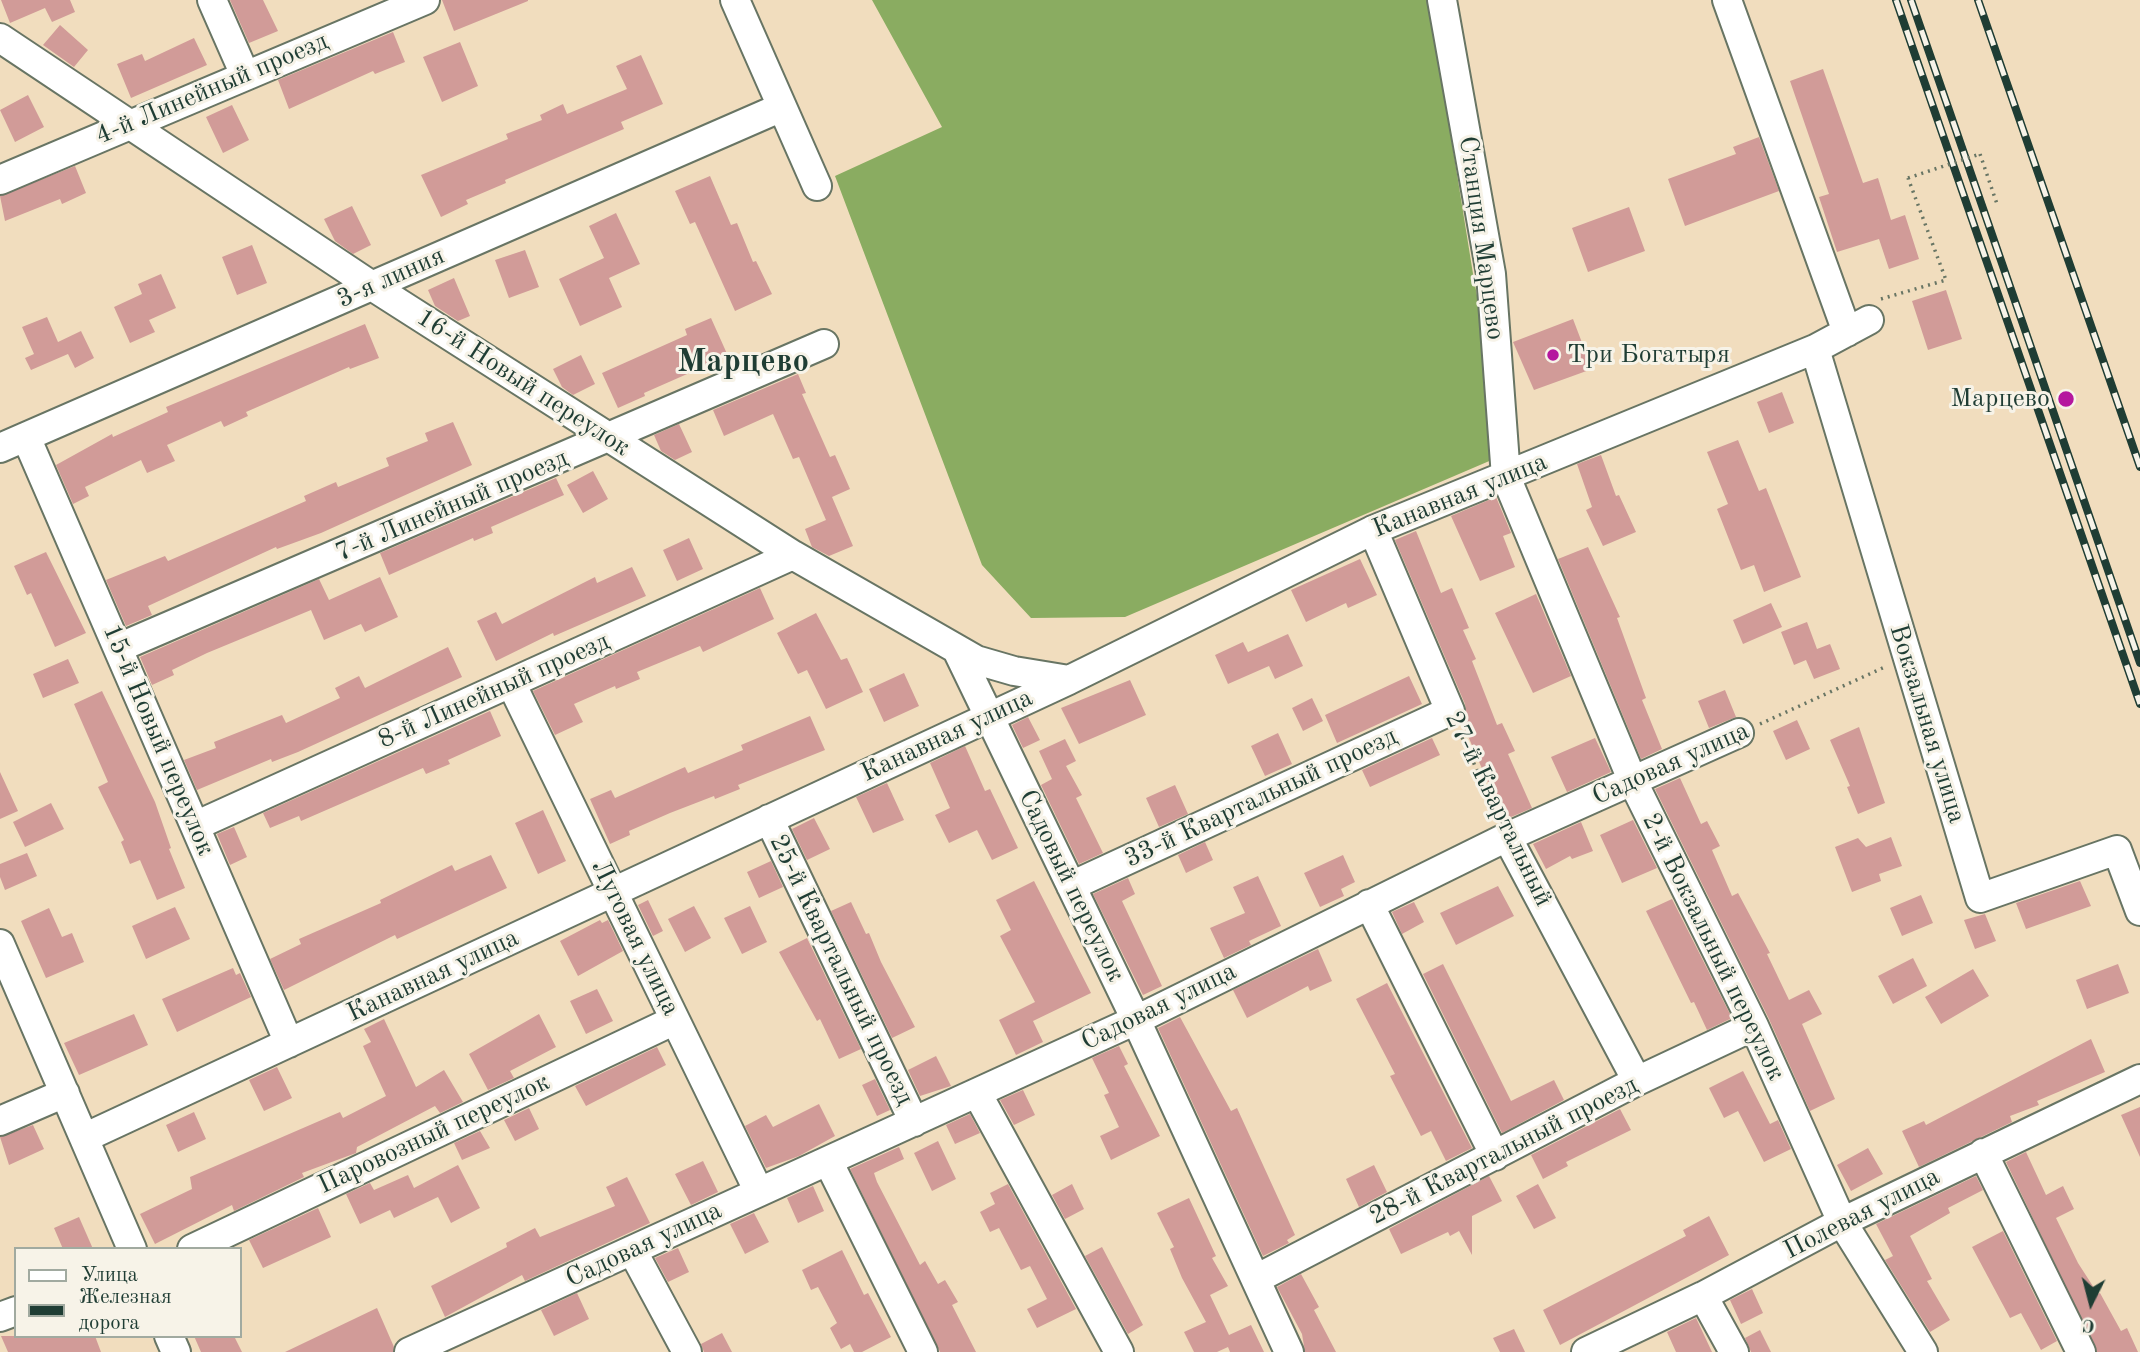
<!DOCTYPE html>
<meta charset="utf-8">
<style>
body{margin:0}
#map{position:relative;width:2140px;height:1352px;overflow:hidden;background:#f1ddbe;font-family:"Old Standard TT",serif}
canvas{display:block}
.legend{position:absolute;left:14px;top:1247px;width:228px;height:91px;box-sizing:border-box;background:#f7f3e8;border:2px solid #a1aaa0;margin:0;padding:9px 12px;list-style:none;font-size:21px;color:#1f3d34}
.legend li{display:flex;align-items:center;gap:14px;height:35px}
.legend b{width:35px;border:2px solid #a1aaa0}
.north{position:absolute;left:2056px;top:1268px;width:70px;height:70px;-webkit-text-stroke:5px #f7f3e8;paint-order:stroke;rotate:186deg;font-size:19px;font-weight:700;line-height:28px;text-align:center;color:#1f3d34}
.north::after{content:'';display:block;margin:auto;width:24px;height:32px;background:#1f3d34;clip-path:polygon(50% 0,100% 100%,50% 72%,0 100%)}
</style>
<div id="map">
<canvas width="2140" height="1352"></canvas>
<ul class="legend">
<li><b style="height:9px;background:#fff"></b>Улица</li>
<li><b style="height:9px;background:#1f3d34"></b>Железная дорога</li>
</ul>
<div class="north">С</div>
</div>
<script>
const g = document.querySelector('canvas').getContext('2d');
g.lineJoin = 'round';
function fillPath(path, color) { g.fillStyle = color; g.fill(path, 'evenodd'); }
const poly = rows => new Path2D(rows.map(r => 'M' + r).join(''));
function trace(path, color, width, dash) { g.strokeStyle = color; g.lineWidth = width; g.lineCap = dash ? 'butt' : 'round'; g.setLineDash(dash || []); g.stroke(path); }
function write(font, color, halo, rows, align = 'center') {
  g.font = font + ' "Old Standard TT",serif'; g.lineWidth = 6; g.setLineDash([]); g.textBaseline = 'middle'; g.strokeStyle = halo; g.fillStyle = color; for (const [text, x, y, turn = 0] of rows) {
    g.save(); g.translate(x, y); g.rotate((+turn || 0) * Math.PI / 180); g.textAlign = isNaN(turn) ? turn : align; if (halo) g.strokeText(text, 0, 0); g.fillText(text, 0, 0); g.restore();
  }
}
fillPath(poly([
 [872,0,1429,0,1474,280,1508,453,1125,617,1031,618,982,565,835,176,942,127]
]), '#8aac61');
fillPath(poly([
 [1,0,70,0,75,12,52,22,45,8,10,23],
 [230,0,263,0,278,31,249,43],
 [442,0,528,0,528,1,454,31],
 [60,25,88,50,74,67,43,45],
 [393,32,405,62,375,74,373,71,289,109,278,80],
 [194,38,207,65,131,98,117,64,142,54,145,61],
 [460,42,478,86,442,102,423,57],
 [641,55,663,104,621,122,624,129,505,180,506,183,466,200,468,204,441,217,421,175,508,139,506,134,542,120,540,115,563,104,567,114,627,89,616,66],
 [1823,69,1863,183,1878,178,1891,220,1905,215,1919,259,1889,269,1879,239,1837,252,1819,197,1829,194,1790,81],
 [28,95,44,127,15,142,0,110],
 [232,105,249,140,223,153,206,117],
 [1759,137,1779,191,1685,226,1668,179,1736,154,1733,147],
 [75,166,86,193,62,204,60,199,5,221,0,196],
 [710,176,731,225,737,223,753,262,756,261,772,294,735,311,695,222,690,224,675,191],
 [352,206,371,245,353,254,335,241,324,219],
 [1629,207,1645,251,1588,272,1572,228],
 [616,213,640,264,609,278,622,307,580,326,559,279,604,258,589,226],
 [252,245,267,283,237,295,222,257],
 [525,250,539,287,509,298,495,260],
 [161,274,176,308,149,320,155,332,130,343,114,307,142,294,138,284],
 [454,278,470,316,458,321,435,306,428,290],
 [1946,290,1962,339,1928,350,1912,301],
 [47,317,58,342,81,331,94,358,75,368,68,354,31,370,25,358,34,354,22,327],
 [711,318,728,356,644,393,645,396,618,408,602,373,687,335,685,329],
 [1573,319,1592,369,1534,390,1513,342],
 [365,324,379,358,350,369,349,367,246,412,248,416,224,427,221,421,167,445,175,461,147,473,141,460,85,487,89,496,73,504,56,465,112,434,113,437,168,412,166,407],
 [581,355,595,384,573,395,562,387,553,369],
 [798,374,806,393,802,394,830,457,835,455,850,489,832,497,853,546,829,556,812,547,805,529,826,520,799,457,793,459,773,414,724,436,713,410],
 [1782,392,1794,423,1769,433,1757,402],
 [453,422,472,465,321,533,277,549,276,547,148,606,152,615,126,626,106,580,165,556,168,561,306,501,304,496,336,482,338,487,389,466,386,458,428,441,425,433],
 [679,424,692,452,675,460,661,451,654,435],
 [1738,440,1759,491,1766,488,1801,577,1764,592,1754,565,1741,570,1717,509,1728,504,1707,452],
 [1601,455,1616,496,1619,495,1636,532,1603,546,1586,510,1592,507,1577,464],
 [593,471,608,499,583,513,567,485],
 [556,478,564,495,491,527,493,533,474,541,473,538,389,575,380,553],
 [1496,497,1511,533,1503,536,1515,567,1480,581,1451,516],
 [1416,531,1441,593,1452,588,1469,628,1463,630,1476,659,1472,661,1497,725,1502,723,1515,751,1508,754,1532,808,1504,820,1462,722,1466,713,1465,704,1395,540],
 [689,538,703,569,677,581,663,550],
 [1588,547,1620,617,1617,618,1646,698,1642,700,1662,749,1641,759,1558,559],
 [46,552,86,633,55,647,31,593,27,595,14,566],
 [1360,559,1377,595,1348,608,1346,603,1306,622,1291,590],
 [632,567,646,596,554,636,553,633,496,661,477,621,496,612,502,624,595,577,597,583],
 [380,577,398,617,365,632,361,624,324,640,311,610,207,653,172,670,174,675,152,685,140,657,319,579,329,600],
 [760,588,774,619,703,652,700,646,637,672,640,679,616,689,615,686,574,704,583,722,555,735,533,691],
 [1536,594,1571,676,1533,693,1495,613],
 [1771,603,1782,627,1743,644,1733,620],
 [816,613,841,660,847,658,863,692,826,709,807,670,798,674,777,633],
 [1807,622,1817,649,1830,644,1840,669,1814,679,1806,660,1794,665,1781,632],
 [1288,634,1303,666,1275,679,1269,666,1228,684,1215,655,1243,642,1248,652],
 [448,647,462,677,298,752,272,762,271,759,197,790,184,760,216,748,214,742,282,715,286,723,340,698,335,688,359,676,365,688],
 [68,659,79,683,43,698,33,674],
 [904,673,919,706,884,722,869,689],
 [1409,676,1422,704,1337,743,1325,715],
 [1130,680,1146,715,1079,744,1061,708],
 [1725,690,1736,717,1709,728,1698,701],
 [102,691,155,802,171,848,169,849,185,888,157,900,140,860,130,864,121,842,124,840,98,787,108,782,74,704],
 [1312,698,1323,721,1303,731,1292,708],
 [490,711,501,736,448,760,450,764,426,774,423,768,301,821,299,816,270,828,263,813],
 [810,716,825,750,738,785,740,789,715,799,714,796,670,813,629,831,630,835,610,844,590,799,611,790,615,798,685,767,688,773,743,750,741,745],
 [1028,717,1040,740,1023,748,1012,725],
 [1797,720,1810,749,1786,760,1773,731],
 [1859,727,1885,803,1858,814,1847,787,1850,786,1830,740],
 [1278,733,1292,764,1265,776,1251,746],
 [1432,738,1440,755,1370,787,1362,770],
 [1595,738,1611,772,1567,792,1551,757],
 [1065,739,1076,761,1066,766,1082,795,1076,798,1103,853,1079,864,1041,785,1052,779,1039,751],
 [965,746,985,791,990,789,1018,848,992,860,977,830,949,843,935,815,950,808,930,763],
 [0,772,18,811,0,819],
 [1680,778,1701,824,1707,821,1720,846,1712,850,1732,896,1738,893,1770,953,1767,954,1789,1000,1809,990,1822,1014,1802,1024,1835,1099,1810,1111,1769,1019,1655,789],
 [887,783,904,820,873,833,856,797],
 [1175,785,1188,814,1159,827,1146,798],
 [51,803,64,829,25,847,13,822],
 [543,810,566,861,538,874,515,823],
 [814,818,830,849,807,860,792,829],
 [1633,820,1657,868,1622,883,1600,835],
 [1581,822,1593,851,1572,859,1570,856,1546,869,1533,844],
 [234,827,247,857,230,865,217,834],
 [1891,837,1902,866,1879,874,1881,881,1852,892,1835,847,1858,838,1866,847],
 [1205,842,1213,860,1186,873,1178,855],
 [27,853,37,876,5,890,0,877,0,864],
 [491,855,507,888,397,939,395,935,284,990,270,959,301,944,299,939,381,903,380,900,452,865,455,871],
 [1343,855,1355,882,1341,889,1344,896,1320,907,1304,873],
 [771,861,783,887,759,898,747,872],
 [1258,876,1281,926,1249,941,1251,945,1224,958,1210,928,1245,913,1233,887],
 [1128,878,1135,894,1122,901,1162,986,1143,995,1093,894],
 [1034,881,1091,993,1033,1021,1043,1042,1016,1055,999,1020,1035,1002,1000,936,1011,930,996,900],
 [2080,881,2091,906,2026,929,2016,903],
 [1498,886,1514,916,1456,945,1440,913],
 [1921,895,1933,923,1902,936,1890,908],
 [1672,899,1732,1018,1707,1030,1694,1002,1691,1003,1646,911],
 [648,900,663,931,653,936,638,905],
 [851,902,866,934,869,933,881,962,915,1027,892,1038,831,911],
 [1414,902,1424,922,1402,934,1392,912],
 [694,906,711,938,685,952,668,919],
 [750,906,767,942,742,954,724,918],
 [175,907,190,939,146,959,132,926],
 [49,908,62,937,72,933,84,962,46,978,21,921],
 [1985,914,1996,941,1975,949,1964,920],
 [600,920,602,923,608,920,623,951,578,976,560,941],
 [807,938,861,1049,839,1059,820,1019,817,1021,779,952],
 [1318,949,1332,981,1310,991,1308,986,1247,1018,1233,990],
 [1913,958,1927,986,1893,1004,1878,976],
 [1443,964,1511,1101,1554,1080,1564,1100,1502,1133,1423,974],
 [2118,964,2129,993,2087,1009,2076,980],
 [233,968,236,975,240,973,251,997,177,1032,162,999],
 [1973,969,1989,996,1941,1024,1925,997],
 [1387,983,1472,1148,1446,1161,1431,1131,1421,1136,1390,1076,1395,1074,1356,999],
 [597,989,613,1021,586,1034,570,1001],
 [134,1014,148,1045,79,1075,64,1043],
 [539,1014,556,1047,510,1071,514,1078,488,1090,469,1054],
 [1180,1017,1231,1111,1237,1108,1295,1235,1287,1240,1289,1243,1263,1256,1158,1028],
 [384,1019,416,1087,444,1070,463,1102,440,1113,435,1106,357,1147,356,1153,302,1173,304,1177,234,1211,232,1205,155,1244,140,1214,192,1189,190,1177,340,1112,343,1118,386,1096,363,1046,371,1042,364,1029],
 [2091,1039,2105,1072,2037,1101,2039,1105,2010,1116,2012,1122,1919,1167,1902,1131,1924,1121,1926,1125],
 [1119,1046,1128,1064,1124,1066,1160,1136,1111,1160,1100,1136,1119,1127,1104,1095,1109,1093,1092,1058],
 [657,1047,666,1065,586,1106,575,1086],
 [936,1056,951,1086,920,1096,908,1070],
 [277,1067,292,1098,264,1111,249,1080],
 [1743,1071,1770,1124,1778,1120,1791,1149,1764,1162,1738,1111,1724,1118,1709,1088],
 [875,1079,890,1110,877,1116,862,1085],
 [1023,1090,1035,1115,1014,1125,1000,1100],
 [819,1104,835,1136,799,1156,766,1168,745,1126,766,1115,773,1127],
 [2140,1107,2140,1157,2121,1115],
 [529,1108,539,1129,515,1141,504,1120],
 [1620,1109,1631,1130,1566,1162,1568,1166,1543,1179,1531,1155],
 [194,1112,206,1139,178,1152,166,1125],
 [970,1114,980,1133,955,1144,946,1125],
 [33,1125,44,1149,9,1165,0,1137],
 [480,1131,490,1148,462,1160,454,1143],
 [938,1141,956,1179,932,1191,914,1153],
 [899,1147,904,1159,874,1173,877,1182,920,1265,925,1261,938,1284,945,1280,958,1302,952,1305,976,1352,940,1352,850,1169],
 [1868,1148,1883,1174,1851,1191,1837,1165],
 [2026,1152,2046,1195,2063,1186,2074,1209,2056,1218,2078,1263,2098,1294,2100,1293,2121,1331,2127,1328,2138,1352,2097,1352,2006,1162],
 [703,1161,718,1192,691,1205,675,1174],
 [458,1165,480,1208,451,1223,438,1197,394,1218,390,1210,360,1224,346,1194,370,1183,374,1190,408,1175,414,1188],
 [1374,1165,1387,1192,1359,1207,1346,1179],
 [1489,1176,1502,1201,1472,1216,1472,1255,1459,1231,1450,1236,1448,1232,1401,1254,1389,1229],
 [1976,1176,1983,1190,1948,1208,1950,1213,1910,1236,1932,1279,1927,1281,1950,1320,1930,1332,1885,1260,1893,1256,1876,1224],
 [627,1177,650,1223,525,1281,522,1275,445,1317,431,1286,507,1247,506,1243,535,1228,540,1237,615,1206,606,1187],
 [1008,1184,1076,1309,1037,1328,1027,1309,1047,1299,1030,1266,1021,1270,999,1228,990,1232,980,1212,995,1204,990,1193],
 [1072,1184,1084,1209,1065,1219,1052,1195],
 [1538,1184,1556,1218,1534,1229,1516,1196],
 [813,1186,824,1211,798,1223,787,1198],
 [1189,1198,1216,1256,1212,1258,1228,1286,1210,1295,1229,1335,1251,1325,1264,1352,1230,1352,1228,1347,1217,1352,1194,1352,1184,1332,1206,1322,1182,1278,1170,1249,1174,1247,1157,1213],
 [318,1208,331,1237,263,1268,249,1240],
 [754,1213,769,1242,745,1254,730,1224],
 [1709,1216,1729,1255,1560,1345,1543,1310,1686,1236,1683,1230],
 [79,1217,93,1249,63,1249,54,1228],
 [2003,1231,2057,1341,2041,1350,2021,1313,2010,1318,1972,1247],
 [1102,1247,1143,1325,1128,1334,1085,1256],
 [678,1248,689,1272,668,1282,655,1258],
 [842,1250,864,1295,868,1293,891,1337,862,1352,854,1352,850,1344,841,1349,830,1328,837,1323,818,1287,811,1290,802,1270],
 [1301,1274,1319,1307,1314,1310,1336,1352,1305,1352,1302,1334,1277,1287],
 [1752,1289,1763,1313,1741,1324,1730,1300],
 [577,1293,589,1319,554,1336,541,1310],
 [377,1308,394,1347,393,1352,285,1352],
 [1696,1318,1712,1352,1676,1352,1667,1332],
 [1514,1329,1525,1352,1500,1352,1493,1338],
 [1760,1330,1771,1352,1751,1352,1745,1338],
 [722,1333,732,1352,704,1352,701,1344],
 [1,1336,95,1336,101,1352,8,1352],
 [194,1336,234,1336,242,1352,201,1352]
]), '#d19b98');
const minor = poly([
 [212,0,245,75],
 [735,0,817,186],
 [1442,0,1491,274,1506,477,1633,782,1754,1026,1842,1222,1923,1352],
 [1727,0,1847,332],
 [0,38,372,286,793,555,976,660,1014,671,1069,680],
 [0,180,425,0],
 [1815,349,1980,898,2117,850,2140,911],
 [26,437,289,1043],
 [0,448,782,107],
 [118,648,824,344],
 [957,650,1136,1020,1289,1352],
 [511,683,759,1192],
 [769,819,914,1122],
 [195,826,793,555],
 [1507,837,1637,1081],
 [1071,886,1450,711,1373,530],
 [1369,904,1495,1156],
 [0,944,132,1249],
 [977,1093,1119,1352],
 [0,1121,65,1093],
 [84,1138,1069,680,1373,530,1815,349,1869,320],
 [1983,1153,2081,1352],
 [828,1161,923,1352],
 [192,1249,675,1020],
 [632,1250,687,1352],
 [1256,1279,1637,1081,1754,1026],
 [1703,1296,1734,1352],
 [0,1317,16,1311],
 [169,1336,176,1352],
 [409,1352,1136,1020,1507,837,1739,733],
 [1586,1352,1703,1296,1842,1222,2140,1079]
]);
trace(minor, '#687564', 32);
trace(poly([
 [1980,154,1998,207],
 [1881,299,1946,280,1908,178],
 [1760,724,1887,666],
 [1459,731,1498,816]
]), '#687564', 3.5, [2, 5]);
trace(minor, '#fff', 28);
const rail = poly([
 [1896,0,2140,704],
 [1911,0,2140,663],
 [1978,0,2140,467]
]);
trace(rail, '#1f3d34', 8);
trace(rail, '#f7f3e8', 5, [16]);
trace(poly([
 [1908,178,1980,154]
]), '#687564', 3.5, [2, 5]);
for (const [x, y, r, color] of [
 [1553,355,7,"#b5179e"],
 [2066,399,9,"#b5179e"]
]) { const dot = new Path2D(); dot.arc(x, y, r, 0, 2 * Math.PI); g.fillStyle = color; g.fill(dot); trace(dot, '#f7f3e8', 2.5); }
write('26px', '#1f3d34', '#f7f3e8', [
 ["4-й Линейный проезд",212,89,-23],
 ["Станция Марцево",1481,238,82],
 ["3-я линия",391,278,-24],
 ["16-й Новый переулок",523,383,33],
 ["Канавная улица",1460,496,-22],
 ["7-й Линейный проезд",452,506,-23],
 ["8-й Линейный проезд",494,691,-24],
 ["Вокзальная улица",1927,724,73],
 ["Канавная улица",947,736,-25],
 ["15-й Новый переулок",158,740,67],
 ["Садовая улица",1671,764,-24],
 ["33-й Квартальный проезд",1261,798,-25],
 ["27-й Квартальный",1498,809,64],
 ["Садовый переулок",1071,886,64],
 ["Луговая улица",635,938,64],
 ["2-й Вокзальный переулок",1713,947,64],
 ["25-й Квартальный проезд",841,970,64],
 ["Канавная улица",433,976,-25],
 ["Садовая улица",1159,1007,-26],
 ["Паровозный переулок",434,1134,-25],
 ["28-й Квартальный проезд",1504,1151,-27],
 ["Полевая улица",1862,1214,-27],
 ["Садовая улица",644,1245,-25]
]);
write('26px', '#1f3d34', '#f7f3e8', [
 ["Три Богатыря",1567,355],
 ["Марцево",2050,399,"right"]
], 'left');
write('bold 33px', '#1f3d34', '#f7f3e8', [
 ["Марцево",743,362]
]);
</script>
